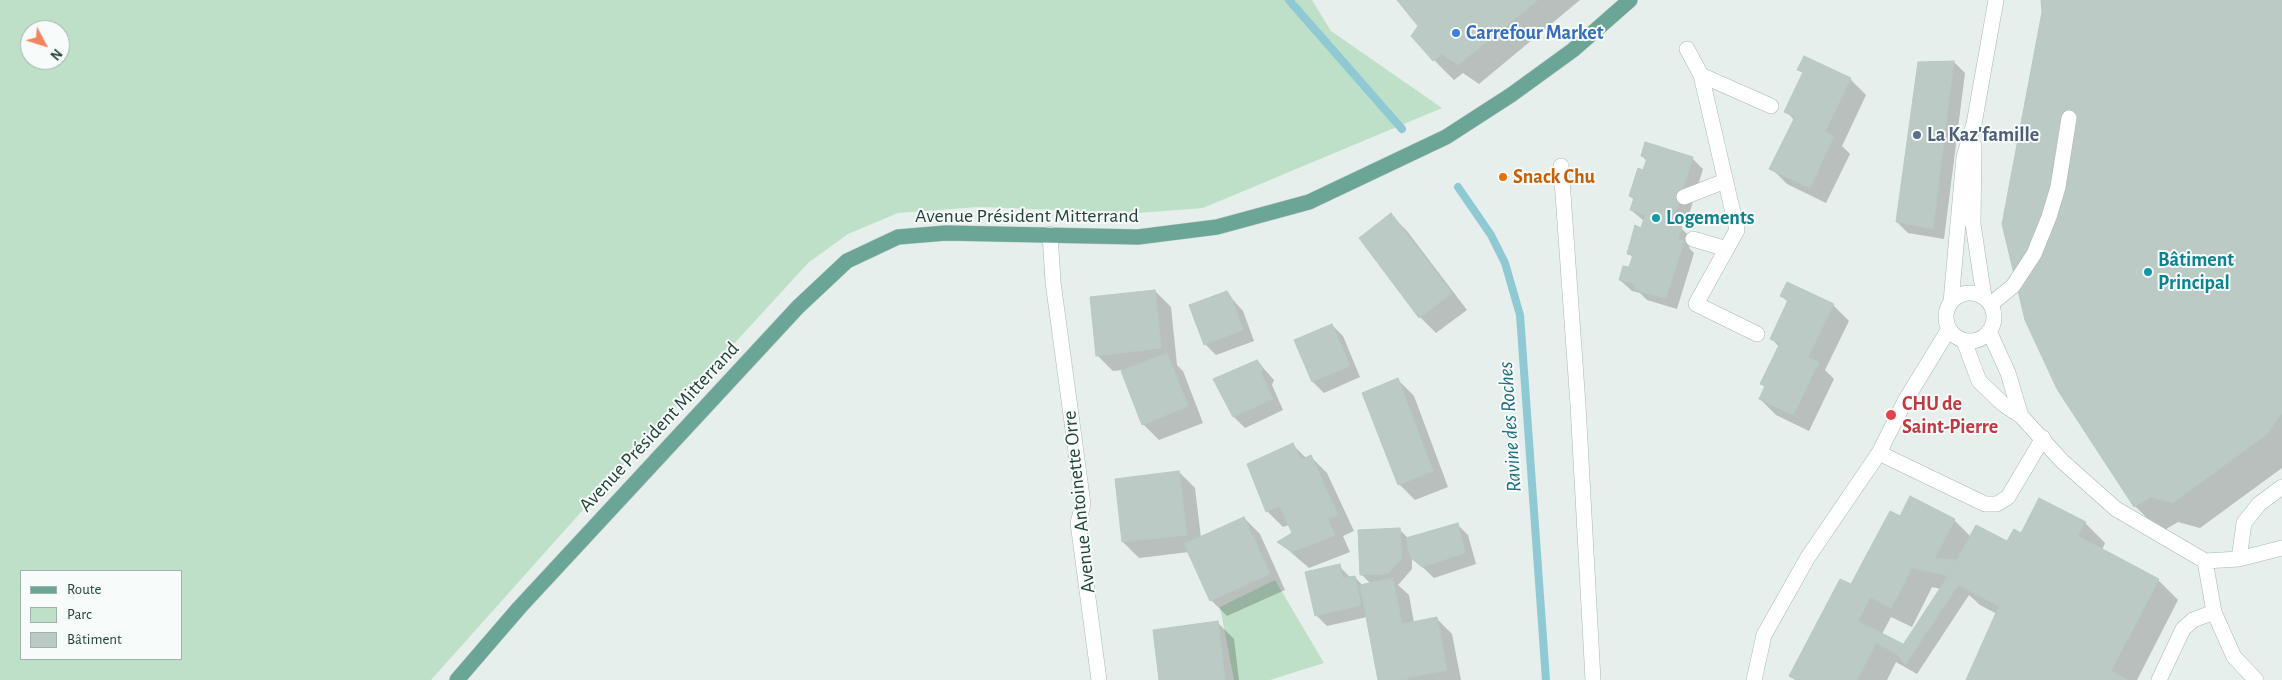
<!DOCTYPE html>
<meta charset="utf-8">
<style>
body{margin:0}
#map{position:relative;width:2282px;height:680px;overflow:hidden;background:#e6efeb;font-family:"Alegreya Sans",sans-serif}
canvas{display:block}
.legend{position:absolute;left:20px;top:570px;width:162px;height:90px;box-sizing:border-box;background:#f7fbf9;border:1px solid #a3b1ad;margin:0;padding:6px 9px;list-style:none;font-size:15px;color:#24423a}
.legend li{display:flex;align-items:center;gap:10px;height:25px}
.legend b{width:25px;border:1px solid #a3b1ad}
.north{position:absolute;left:20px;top:20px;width:50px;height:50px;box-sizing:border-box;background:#f7fbf9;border:1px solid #a3b1ad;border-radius:50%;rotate:130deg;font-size:14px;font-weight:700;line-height:20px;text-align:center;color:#24423a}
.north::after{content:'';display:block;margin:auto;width:18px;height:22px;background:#f4845f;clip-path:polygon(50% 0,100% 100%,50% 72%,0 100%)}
</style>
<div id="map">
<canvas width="2282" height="680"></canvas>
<ul class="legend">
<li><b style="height:6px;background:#6aa596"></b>Route</li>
<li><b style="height:14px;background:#bfe0c8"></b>Parc</li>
<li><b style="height:14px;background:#bbcac4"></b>Bâtiment</li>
</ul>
<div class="north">N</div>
</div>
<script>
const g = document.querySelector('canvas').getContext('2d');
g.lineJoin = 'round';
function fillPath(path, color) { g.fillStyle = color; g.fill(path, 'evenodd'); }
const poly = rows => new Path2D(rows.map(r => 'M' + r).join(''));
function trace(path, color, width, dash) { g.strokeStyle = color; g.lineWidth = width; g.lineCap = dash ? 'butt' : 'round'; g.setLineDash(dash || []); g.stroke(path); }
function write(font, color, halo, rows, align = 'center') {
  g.font = font + ' "Alegreya Sans",sans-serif'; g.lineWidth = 4; g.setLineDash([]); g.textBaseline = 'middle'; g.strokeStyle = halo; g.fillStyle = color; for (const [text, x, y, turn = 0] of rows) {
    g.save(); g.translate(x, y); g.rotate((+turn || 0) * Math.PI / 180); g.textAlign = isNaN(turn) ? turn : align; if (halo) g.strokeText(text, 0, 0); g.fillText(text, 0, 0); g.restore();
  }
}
fillPath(poly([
 [0,0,1312,0,1331,31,1442,108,1203,208,1138,213,978,207,898,213,848,234,808,263,624,464,431,680,0,680],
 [30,30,60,30,60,60,30,60],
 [21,571,181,571,181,659,21,659],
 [1275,580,1324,663,1270,680,1234,680,1220,607]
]), '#bfe0c8');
fillPath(poly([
 [1397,0,1580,0,1479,84,1463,73,1454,80,1434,60,1420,26],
 [2043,0,2282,0,2282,468,2200,528,2178,522,2161,532,2135,506],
 [1954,62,1965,73,1944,239,1908,233,1897,222],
 [1799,69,1850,79,1866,95,1842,146,1850,154,1826,203,1787,184,1771,168,1794,120,1786,111,1804,74],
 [1642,156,1692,158,1703,169,1687,221,1683,220,1680,227,1692,239,1689,248,1694,253,1677,309,1647,300,1640,293,1632,291,1620,280,1630,268,1633,258,1629,253,1644,221,1631,210,1635,201,1630,196,1647,161],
 [1391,215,1407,231,1467,310,1436,333,1420,317,1361,238],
 [1155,291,1171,307,1177,365,1183,371,1203,423,1159,440,1143,424,1122,370,1113,371,1097,355],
 [1226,292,1243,311,1254,341,1216,355,1205,344],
 [1782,296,1833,305,1849,321,1825,370,1834,379,1809,431,1776,415,1760,399,1766,388,1762,384,1779,347,1771,338,1788,302],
 [1332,325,1343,336,1360,377,1324,393,1313,382,1296,341],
 [1257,361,1274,380,1272,385,1283,410,1245,428,1234,417,1215,380],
 [1398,380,1414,396,1448,487,1415,500,1399,484],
 [1293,445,1307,459,1311,457,1327,473,1354,531,1343,536,1350,552,1309,568,1279,542,1293,534,1289,525,1283,527,1267,511],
 [1179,472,1195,488,1201,538,1244,518,1260,534,1285,590,1227,616,1211,600,1189,552,1139,558,1123,542,1116,480],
 [1911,498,1954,520,1971,537,2007,543,2022,535,2085,523,2105,543,2102,550,2158,580,2178,600,2137,680,1968,680,1997,614,1980,605,1969,595,1917,674,1896,662,1887,680,1795,680,1791,676,1851,586,1900,518],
 [1932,587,1941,589,1904,646,1882,634,1891,617,1912,627],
 [1457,524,1468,535,1476,564,1434,578,1412,557,1412,569,1398,585,1409,595,1414,623,1436,618,1452,634,1461,680,1380,680,1367,617,1327,626,1316,615,1339,566,1351,578,1355,577,1363,586,1371,584,1361,574,1399,529,1409,539],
 [1218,623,1234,639,1239,680,1161,680]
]), '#0003');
trace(poly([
 [1289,0,1402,129],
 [1458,187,1491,235,1505,263,1520,315,1546,680]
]), '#8ec9d4', 8);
const building = poly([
 [1397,0,1538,0,1458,65,1442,54,1433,61,1411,36,1418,26,1397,0],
 [2041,0,2282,0,2282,413,2267,434,2173,503,2151,497,2134,507,2057,389,2025,320,2002,224,2042,12,2041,0],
 [1804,56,1851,78,1825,132,1834,136,1810,188,1769,169,1795,117,1784,112,1803,72,1797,70,1804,56],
 [1954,61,1933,229,1896,222,1918,62,1954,61],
 [1645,142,1693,157,1676,210,1672,209,1667,221,1682,227,1678,239,1684,241,1666,298,1635,290,1635,284,1619,280,1623,266,1629,267,1633,255,1627,254,1635,225,1641,228,1645,215,1630,210,1634,198,1629,196,1638,168,1643,170,1647,158,1641,156,1645,142],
 [1391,213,1452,293,1419,318,1359,238,1391,213],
 [1787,282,1834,304,1808,357,1819,362,1793,415,1759,399,1765,386,1760,384,1780,343,1770,339,1788,300,1780,296,1787,282],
 [1155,290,1161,348,1096,356,1090,297,1155,290],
 [1227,291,1232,299,1243,330,1204,345,1189,305,1227,291],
 [1332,324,1350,366,1312,382,1294,340,1332,324],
 [1167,353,1188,406,1142,425,1121,371,1167,353],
 [1257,360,1263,368,1261,373,1273,399,1233,417,1213,379,1257,360],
 [1398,378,1433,471,1398,485,1362,393,1398,378],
 [1293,443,1301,460,1311,455,1338,515,1328,520,1335,535,1292,552,1277,542,1292,533,1280,506,1266,512,1247,464,1293,443],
 [1179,471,1187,535,1122,542,1115,479,1179,471],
 [1910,496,1955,519,1935,558,1957,560,1948,576,1912,568,1891,608,1870,597,1858,621,1903,644,1897,654,1876,643,1857,680,1796,680,1789,676,1840,579,1851,584,1890,511,1900,516,1910,496],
 [2039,498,2086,522,2078,536,2159,579,2111,671,2127,680,1966,680,1999,606,1958,585,1948,576,1976,525,2007,541,2014,529,2021,533,2039,498],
 [1244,517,1270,574,1210,601,1184,544,1244,517],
 [1458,523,1465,553,1422,567,1410,557,1406,538,1458,523],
 [1400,528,1402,558,1387,574,1360,575,1358,530,1400,528],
 [1340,564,1343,578,1355,576,1361,605,1315,616,1305,572,1340,564],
 [1948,576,1958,585,1905,665,1897,654,1948,576],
 [1393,578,1402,624,1437,617,1447,670,1407,678,1407,680,1378,680,1360,585,1393,578],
 [1218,621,1225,680,1159,680,1153,630,1218,621]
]);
fillPath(building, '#bbcac4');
trace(building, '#b8c9c2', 1);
const minor = poly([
 [1687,49,1701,75,1737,230,1696,304,1757,334],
 [1701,75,1771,106],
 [1974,146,1973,224,1984,297],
 [1561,166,1578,405,1593,680],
 [1684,197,1725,181],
 [1050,234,1053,282,1083,504,1078,523,1099,680],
 [1693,239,1727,249],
 '1946 317a24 24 0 1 1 48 0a24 24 0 1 1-48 0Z',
 [1951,302,1964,157,1974,124,1996,0],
 [1991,304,2013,286,2034,254,2049,217,2058,187,2069,118],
 [1989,331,2008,373,2021,416],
 [1964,341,1979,381,2003,404,2021,416,2062,461,2116,509,2205,561,2239,559,2282,548],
 [1879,453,1985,504,1997,504,2008,497,2043,438],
 [2239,559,2244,523,2259,504,2282,487],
 [2205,561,2214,612,2234,657,2256,680],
 [1754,680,1764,635,1808,557,1879,453,1905,401,1949,329],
 [2159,680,2183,629,2193,620,2214,612]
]);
const major = poly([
 [457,680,519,608,798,307,847,261,898,237,946,233,1138,237,1217,227,1309,202,1446,137,1511,95,1573,50,1630,0]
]);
trace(minor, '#a8b8b2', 16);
trace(major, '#c2cac8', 16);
trace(minor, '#fff', 15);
trace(major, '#6aa596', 15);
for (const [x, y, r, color] of [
 [1456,33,5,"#3f7fe0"],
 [1917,135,5,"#5c6f8a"],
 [1503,177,5,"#e8710a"],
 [1656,218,5,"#0f9aa8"],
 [2148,272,5,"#0f9aa8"],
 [1891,415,6,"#e0444e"]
]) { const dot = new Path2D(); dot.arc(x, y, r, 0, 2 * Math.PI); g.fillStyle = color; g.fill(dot); trace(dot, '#f7fbf9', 2); }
write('bold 20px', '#366cbe', '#f7fbf9', [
 ["Carrefour Market",1466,33]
], 'left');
write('bold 20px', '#4e5e75', '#f7fbf9', [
 ["La Kaz'famille",1927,135]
], 'left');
write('bold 20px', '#c56008', '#f7fbf9', [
 ["Snack Chu",1513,177]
], 'left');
write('20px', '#24423a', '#f7fbf9', [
 ["Avenue Président Mitterrand",1027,216],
 ["Avenue Président Mitterrand",659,427,-47],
 ["Avenue Antoinette Orre",1079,502,-96]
]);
write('bold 20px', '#0d838f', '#f7fbf9', [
 ["Logements",1666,218],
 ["Bâtiment",2158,260],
 ["Principal",2158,283]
], 'left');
write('bold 20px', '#be3a42', '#f7fbf9', [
 ["CHU de",1902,404],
 ["Saint-Pierre",1902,427]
], 'left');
write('italic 21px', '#1c6f80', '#f7fbf9', [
 ["Ravine des Roches",1510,427,-94]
]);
</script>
